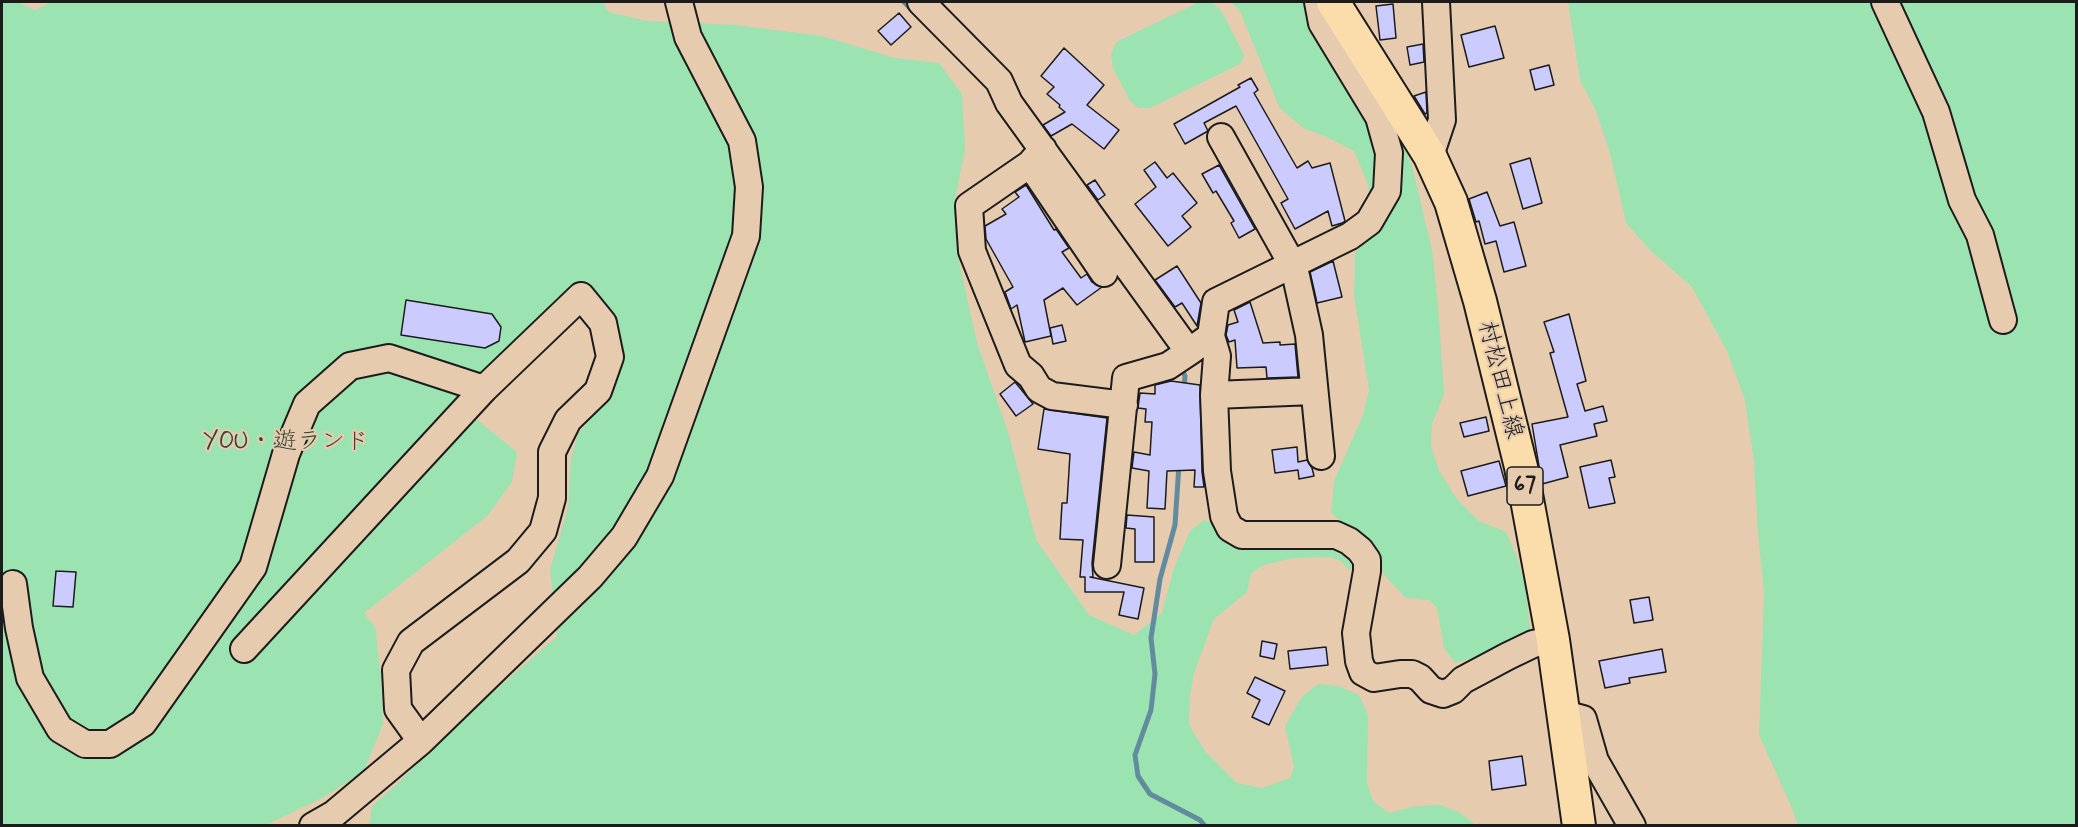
<!DOCTYPE html>
<meta charset="utf-8">
<style>
body{margin:0}
#map{position:relative;width:2078px;height:827px;overflow:hidden;background:#e7cbae;font-family:Mynerve,sans-serif}
canvas{display:block}
.frame{position:absolute;inset:0;border:3px solid #1c1c1c;pointer-events:none}
</style>
<div id="map">
<canvas width="2078" height="827"></canvas>
<div class="frame"></div>
</div>
<script>
const g = document.querySelector('canvas').getContext('2d');
g.lineJoin = 'round';
function fillPath(path, color) { g.fillStyle = color; g.fill(path, 'evenodd'); }
const poly = rows => new Path2D(rows.map(r => 'M' + r).join(''));
function trace(path, color, width, dash) { g.strokeStyle = color; g.lineWidth = width; g.lineCap = dash ? 'butt' : 'round'; g.setLineDash(dash || []); g.stroke(path); }
function write(font, color, halo, rows, align = 'center') {
  g.font = font + ' Mynerve,"Klee One",sans-serif'; g.lineWidth = 4.5; g.setLineDash([]); g.textBaseline = 'middle'; g.strokeStyle = halo; g.fillStyle = color; for (const [text, x, y, turn = 0] of rows) {
    g.save(); g.translate(x, y); g.rotate((+turn || 0) * Math.PI / 180); g.textAlign = isNaN(turn) ? turn : align; if (halo) g.strokeText(text, 0, 0); g.fillText(text, 0, 0); g.restore();
  }
}
fillPath(poly([
 [2,2,17,2,35,10,51,2,602,2,609,12,647,21,736,25,822,36,895,58,939,63,962,94,965,149,955,200,957,252,977,343,1009,435,1036,540,1089,615,1134,635,1162,613,1174,568,1190,531,1204,520,1216,525,1334,541,1357,565,1350,570,1341,561,1331,557,1293,558,1264,565,1251,573,1247,592,1214,619,1194,673,1190,695,1189,725,1205,751,1237,783,1262,788,1290,778,1294,768,1285,726,1301,698,1318,684,1338,686,1359,695,1368,715,1367,783,1373,801,1389,813,1416,806,1440,805,1459,812,1476,825,369,825,372,806,399,782,448,732,557,636,550,569,568,508,571,458,578,434,608,398,625,354,610,357,581,296,465,410,517,452,512,482,487,516,364,613,375,627,381,677,383,724,364,771,324,797,266,825,2,826],
 [1199,2,1213,3,1221,10,1244,55,1240,64,1150,108,1139,108,1130,101,1113,68,1111,54,1116,42],
 [1231,2,1307,2,1361,104,1402,142,1412,166,1432,250,1438,305,1444,394,1432,424,1431,446,1439,471,1457,499,1479,521,1506,532,1517,557,1525,585,1530,628,1509,648,1455,663,1444,648,1437,608,1429,600,1406,598,1385,576,1372,546,1331,513,1334,481,1363,415,1369,390,1354,295,1355,253,1377,225,1367,182,1354,151,1327,137,1303,128,1279,107,1240,11],
 [1568,2,2076,2,2076,825,1798,825,1792,808,1759,735,1764,593,1758,533,1754,462,1745,400,1727,351,1692,287,1650,250,1626,223,1610,153,1596,111,1580,80]
]), '#9be3b1');
trace(poly([
 [904,2,915,13],
 [1181,367,1185,376,1184,389],
 [1179,464,1175,525,1160,579,1151,638,1155,674,1151,710,1135,755,1138,776,1150,794,1200,820,1205,826]
]), '#628c9d', 5);
const building = poly([
 [1393,4,1396,38,1380,40,1376,6,1393,4],
 [899,13,911,27,891,45,878,31,899,13],
 [1495,26,1504,58,1469,67,1461,35,1495,26],
 [1423,44,1424,62,1410,65,1407,47,1423,44],
 [1064,48,1104,85,1087,105,1119,130,1104,149,1072,124,1051,136,1043,125,1065,112,1059,107,1060,105,1047,94,1054,87,1041,76,1064,48],
 [1549,65,1554,85,1535,90,1530,70,1549,65],
 [1251,78,1258,90,1254,93,1297,168,1308,161,1312,168,1330,163,1345,221,1342,223,1332,226,1328,211,1295,229,1281,203,1288,199,1236,106,1204,123,1208,131,1185,144,1174,124,1240,87,1238,85,1251,78],
 [1426,92,1427,113,1425,114,1414,96,1426,92],
 [1530,158,1542,203,1523,209,1510,164,1530,158],
 [1155,162,1167,178,1173,173,1197,203,1182,216,1191,227,1168,246,1135,204,1156,187,1144,170,1155,162],
 [1219,165,1255,229,1239,238,1231,223,1234,221,1216,191,1213,193,1202,174,1219,165],
 [1095,180,1105,195,1098,200,1087,185,1095,180],
 [1026,185,1054,230,1056,229,1069,248,1062,252,1081,278,1087,274,1092,282,1102,287,1077,305,1063,288,1044,300,1051,336,1025,342,1017,305,1011,309,1005,292,1013,287,986,239,985,226,1006,214,1002,209,1019,197,1015,192,1026,185],
 [1487,192,1500,226,1514,222,1526,266,1504,272,1496,241,1485,244,1479,221,1476,222,1469,199,1487,192],
 [1333,261,1342,297,1317,303,1310,272,1333,261],
 [1177,266,1201,303,1197,326,1182,303,1175,307,1155,280,1177,266],
 [406,300,492,314,501,327,499,341,485,348,401,335,406,300],
 [1250,302,1263,343,1280,342,1280,345,1295,344,1298,377,1267,378,1266,367,1237,368,1235,340,1229,342,1226,335,1228,325,1238,322,1234,310,1250,302],
 [1569,314,1586,381,1577,384,1585,411,1603,406,1607,421,1594,424,1597,436,1560,445,1568,477,1542,484,1532,424,1568,417,1550,353,1554,352,1544,322,1569,314],
 [1062,325,1066,341,1053,344,1050,328,1062,325],
 [1171,381,1200,385,1202,472,1204,487,1194,487,1195,470,1167,471,1165,509,1147,508,1149,471,1132,468,1134,452,1150,455,1152,422,1145,422,1146,409,1138,408,1140,393,1155,394,1155,385,1171,381],
 [1015,382,1033,404,1016,416,1000,394,1015,382],
 [1044,409,1107,418,1092,563,1093,577,1090,577,1144,588,1138,619,1119,615,1124,592,1085,592,1085,577,1080,577,1083,540,1060,539,1062,503,1067,503,1070,454,1038,449,1044,409],
 [1486,417,1489,431,1464,437,1460,423,1486,417],
 [1297,447,1298,462,1307,460,1312,468,1314,476,1299,479,1298,470,1275,473,1272,450,1297,447],
 [1611,460,1615,477,1609,478,1615,503,1589,508,1580,467,1611,460],
 [1499,461,1506,486,1468,496,1461,471,1499,461],
 [1127,515,1154,517,1154,562,1135,562,1135,529,1126,528,1127,515],
 [56,571,76,572,73,607,53,606,56,571],
 [1649,597,1653,620,1634,623,1630,600,1649,597],
 [1262,641,1277,644,1274,659,1260,656,1262,641],
 [1326,647,1328,665,1290,669,1288,651,1326,647],
 [1662,649,1666,672,1629,678,1630,683,1605,688,1599,661,1662,649],
 [1255,677,1285,691,1269,725,1252,717,1260,700,1247,693,1255,677],
 [1522,756,1526,785,1492,790,1489,761,1522,756]
]);
fillPath(building, '#cbcbfe');
trace(building, '#1c1c1c', 1.5);
const minor = poly([
 [921,2,999,81,1009,103,1189,352,1211,336,1216,302,1350,236,1369,222,1387,191,1389,153,1379,117,1322,23,1318,2],
 [1885,2,1936,112,1962,200,1980,235,2003,320],
 [1221,137,1292,264,1296,276,1309,335,1321,456],
 [1043,149,1030,164,969,206,972,251,1018,365,1031,376,1039,389,1052,396,1124,405],
 [1430,156,1442,120,1436,2],
 [1030,164,1104,273],
 [1211,336,1217,356,1214,395,1217,471,1224,516,1230,528,1242,535,1336,535,1349,541,1360,550,1367,560,1367,571,1356,633,1359,661,1363,672,1374,678,1400,674,1412,674,1420,678,1431,690,1443,694,1453,690,1463,680,1508,656,1533,644,1553,640],
 [1214,395,1314,391],
 [1107,565,1126,378,1168,366,1189,352],
 [13,584,19,628,30,678,60,729,85,744,110,744,143,723,253,567,286,454,307,404,350,366,389,358,484,389],
 [244,649,484,389,581,296,603,323,610,357,598,391,568,420,552,452,552,498,543,531,518,561,411,642,396,670,398,709,421,741],
 [1564,714,1583,719,1595,761,1632,826],
 [313,826,334,814,421,741,590,577,624,537,660,476,746,236,749,187,742,141,688,37,679,2]
]);
const major = poly([
 [1333,2,1430,156,1451,202,1480,301,1521,467,1553,640,1579,826]
]);
trace(minor, '#1c1c1c', 30);
trace(major, '#1c1c1c', 36);
trace(minor, '#e7cbae', 26);
trace(major, '#fbddab', 32);
for (const [x, y, w] of [
 [1525,486,36]
]) { const box = new Path2D(); box.roundRect(x - w / 2, y - 19, w, 38, 4.5); g.fillStyle = '#e7cbae'; g.fill(box); trace(box, '#1c1c1c', 1.5); }
write('bold 22px', '#1c1c1c', null, [
 ["67",1525,486]
]);
write('24px', '#1c1c1c', '#e7cbae', [
 ["村松田上線",1499,380,76]
]);
write('24px', '#35443a', '#e7cbae', [
 ["YOU・遊ランド",286,443]
]);
</script>
